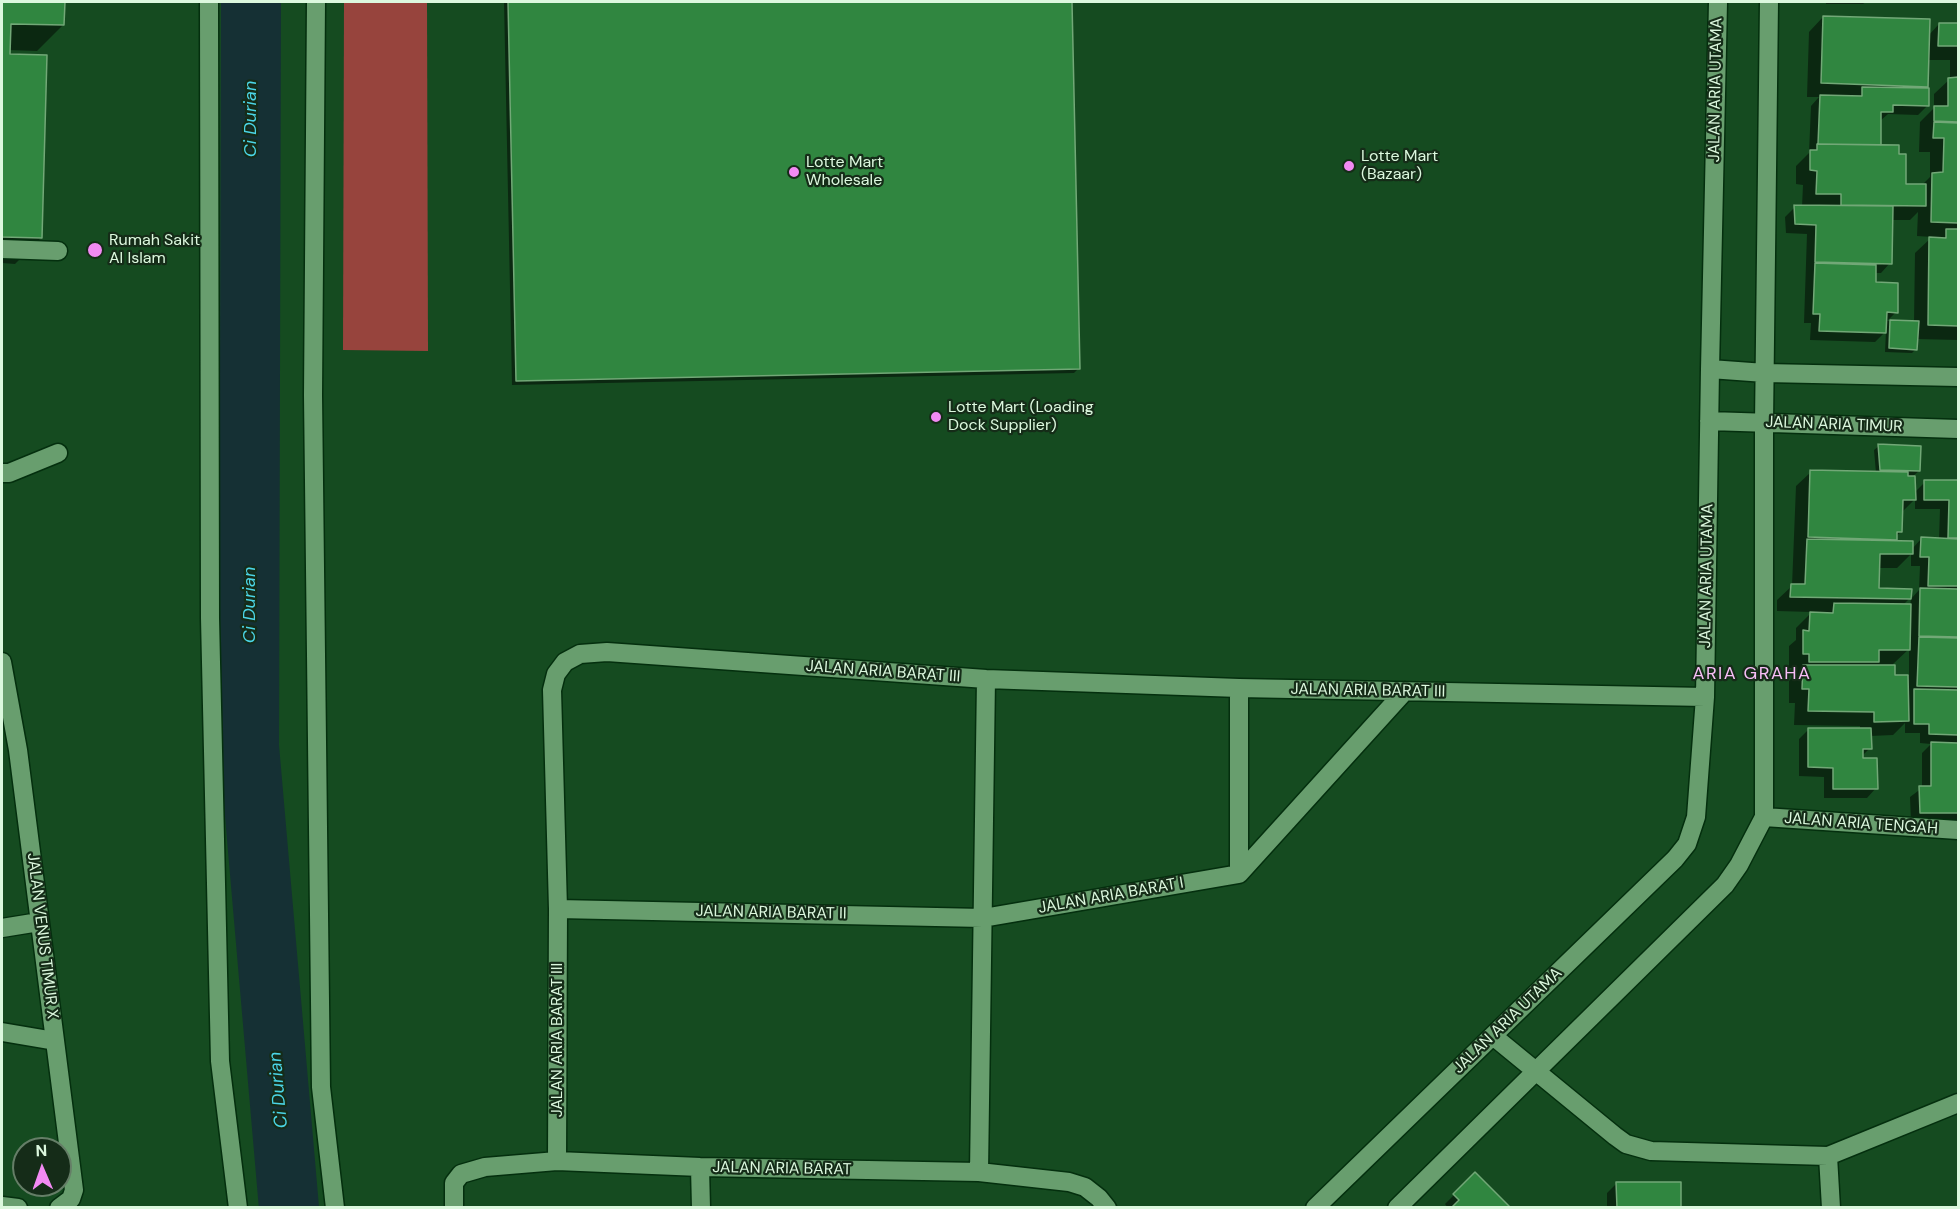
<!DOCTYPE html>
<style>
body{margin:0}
#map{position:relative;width:1960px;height:1209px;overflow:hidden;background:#154b20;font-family:"DM Sans",sans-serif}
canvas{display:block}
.frame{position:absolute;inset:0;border:3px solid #dcf8de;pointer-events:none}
.north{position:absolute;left:12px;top:1137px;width:60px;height:60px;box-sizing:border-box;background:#152c18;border:2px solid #657e67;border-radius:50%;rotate:358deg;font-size:16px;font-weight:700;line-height:24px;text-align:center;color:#dcf8de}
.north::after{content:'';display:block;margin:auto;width:21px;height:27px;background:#f28af3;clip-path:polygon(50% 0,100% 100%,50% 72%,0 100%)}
</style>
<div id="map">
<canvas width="1960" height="1209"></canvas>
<div class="frame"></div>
<div class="north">N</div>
</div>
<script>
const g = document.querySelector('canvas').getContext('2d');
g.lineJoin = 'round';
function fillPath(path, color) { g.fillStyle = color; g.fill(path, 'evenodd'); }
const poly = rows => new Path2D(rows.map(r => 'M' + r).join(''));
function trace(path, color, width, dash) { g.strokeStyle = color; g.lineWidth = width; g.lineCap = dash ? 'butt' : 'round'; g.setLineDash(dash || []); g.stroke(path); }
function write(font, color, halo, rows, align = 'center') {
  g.font = font + ' "DM Sans",sans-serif'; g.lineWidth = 4.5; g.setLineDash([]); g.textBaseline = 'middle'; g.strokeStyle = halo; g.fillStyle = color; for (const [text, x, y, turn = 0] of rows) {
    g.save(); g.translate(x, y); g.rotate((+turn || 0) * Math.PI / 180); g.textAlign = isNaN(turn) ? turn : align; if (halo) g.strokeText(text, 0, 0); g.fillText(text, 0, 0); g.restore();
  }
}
fillPath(poly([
 [344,2,427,2,428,351,343,350]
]), '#97443d');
fillPath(poly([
 [2,2,63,2,63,25,37,51,8,50,41,238,15,264,2,263],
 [504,2,1070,2,1078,369,1074,373,512,385],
 [1826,2,1866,2,1863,4,1826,4],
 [1823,17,1928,36,1939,24,1958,25,1958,340,1916,339,1916,349,1912,353,1885,352,1886,331,1875,342,1810,340,1811,323,1804,323,1807,234,1786,233,1785,217,1795,207,1802,207,1803,185,1796,184,1796,166,1809,153,1811,106,1819,97,1807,97,1809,32],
 [1927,60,1950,60,1950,79,1934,94,1934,108,1920,122,1919,152,1930,152,1930,177,1921,186,1905,185,1897,155,1879,144,1880,121,1888,114,1918,115,1927,106,1923,90,1926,86],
 [1918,212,1917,236,1932,237,1915,253,1914,322,1887,321,1896,312,1874,284,1875,273,1881,273,1890,263,1891,220,1910,220],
 [1879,446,1919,471,1913,476,1914,493,1925,482,1958,482,1958,823,1911,822,1910,797,1922,788,1922,753,1931,744,1920,743,1920,733,1905,733,1905,723,1893,735,1870,736,1870,748,1862,756,1876,788,1867,798,1824,798,1824,777,1799,776,1799,739,1809,729,1860,729,1860,726,1794,725,1795,703,1789,703,1789,681,1795,674,1795,668,1789,668,1789,646,1796,640,1796,628,1812,612,1777,611,1777,600,1792,586,1796,486,1811,472,1876,473,1874,450],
 [1915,499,1915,509,1940,509,1939,540,1921,539,1912,549,1896,542,1895,537,1901,532,1901,513],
 [1911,554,1911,566,1920,566,1919,590,1911,599,1910,606,1902,606,1910,598,1878,590,1878,568,1897,568],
 [1909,649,1909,676,1894,677,1893,664],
 [1475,1174,1509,1208,1448,1208,1445,1204],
 [1617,1183,1679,1208,1607,1208,1607,1193]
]), '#0007');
trace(poly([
 [251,2,249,746,289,1208]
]), '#153034', 60);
const building = poly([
 [2,2,65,2,64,25,11,24,10,54,47,55,42,238,2,237,2,2],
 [508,2,1072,2,1080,369,516,381,508,2],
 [1823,16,1930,19,1928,87,1821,83,1823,16],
 [1939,23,1958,23,1958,46,1938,46,1939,23],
 [1958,77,1958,122,1934,121,1934,106,1948,106,1948,78,1958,77],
 [1862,87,1929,88,1929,106,1893,105,1893,112,1881,112,1881,145,1818,144,1820,95,1862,96,1862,87],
 [1934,122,1958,123,1958,223,1931,222,1932,173,1943,172,1944,138,1933,138,1934,122],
 [1817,144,1899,145,1899,154,1906,154,1906,184,1926,184,1926,206,1841,205,1841,194,1816,194,1817,171,1810,170,1810,150,1817,150,1817,144],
 [1794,205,1893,206,1892,264,1815,262,1816,225,1795,224,1794,205],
 [1946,229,1958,229,1958,326,1928,325,1929,237,1946,238,1946,229],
 [1815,263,1876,265,1876,282,1898,283,1898,313,1887,312,1886,333,1819,331,1820,314,1813,314,1815,263],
 [1890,320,1919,321,1917,350,1889,348,1890,320],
 [1878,444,1921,446,1920,471,1880,470,1878,444],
 [1810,470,1908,472,1908,476,1915,476,1916,500,1903,500,1902,532,1897,532,1897,540,1808,537,1810,470],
 [1924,480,1958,480,1958,538,1948,538,1949,500,1924,500,1924,480],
 [1921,537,1958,539,1958,586,1928,586,1929,557,1920,557,1921,537],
 [1807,539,1913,541,1913,554,1880,554,1879,588,1912,589,1911,599,1790,597,1791,584,1805,584,1807,539],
 [1920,588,1958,589,1958,637,1919,636,1920,588],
 [1834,603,1911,604,1910,650,1879,650,1879,662,1809,662,1809,654,1803,654,1803,630,1809,631,1810,612,1833,613,1834,603],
 [1919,637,1958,638,1958,687,1917,686,1919,637],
 [1803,665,1895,665,1895,675,1908,675,1909,721,1874,722,1874,712,1808,711,1809,689,1802,689,1803,665],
 [1914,689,1958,690,1958,735,1929,734,1929,724,1914,724,1914,689],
 [1808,728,1871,728,1872,749,1863,749,1863,758,1877,758,1878,789,1833,789,1833,768,1808,767,1808,728],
 [1931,742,1958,743,1958,813,1920,813,1919,786,1931,786,1931,742],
 [1475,1172,1511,1208,1451,1208,1459,1200,1453,1194,1475,1172],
 [1616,1182,1681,1182,1681,1208,1617,1208,1616,1182]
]);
fillPath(building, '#308640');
trace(building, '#72a877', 1.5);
const service = poly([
 [2,249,58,251]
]);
const minor = poly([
 [209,2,210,618,220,1061,238,1208],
 [316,2,313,395,321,1087,335,1208],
 [1710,369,1765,373,1958,377],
 [1709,421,1958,429],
 [2,473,9,473,58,453],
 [2,662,18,750,74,1190,71,1199,59,1208],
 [1239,688,1239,874],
 [1764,817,1958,830],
 [558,909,983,918,1239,874,1405,691],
 [2,928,39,922],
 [2,1032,55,1041],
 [1493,1036,1615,1136,1626,1144,1651,1151,1828,1156,1958,1103],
 [1828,1156,1831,1208],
 [557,1161,558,909,552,690,556,674,565,662,580,654,607,652,986,679,1239,688,1705,697],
 [700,1167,701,1208],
 [979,1172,986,679],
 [2,1206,18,1208],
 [454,1208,454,1183,461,1174,485,1167,557,1161,700,1167,979,1172,1069,1182,1085,1187,1099,1198,1107,1208],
 [1315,1208,1675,859,1687,844,1696,817,1705,697,1710,369,1718,2],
 [1397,1208,1725,885,1739,865,1764,817,1764,423,1769,2]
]);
trace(service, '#042f0e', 21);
trace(minor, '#042f0e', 21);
trace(service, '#689e6e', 18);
trace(minor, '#689e6e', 18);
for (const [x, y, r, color] of [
 [1349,166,6,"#f28af3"],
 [794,172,6,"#f28af3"],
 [95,250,8,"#f28af3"],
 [936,417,6,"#f28af3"]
]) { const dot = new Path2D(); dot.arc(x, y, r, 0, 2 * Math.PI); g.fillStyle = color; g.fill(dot); trace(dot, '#152c18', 2); }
write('16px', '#dcf8de', '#152c18', [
 ["JALAN ARIA UTAMA",1716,90,-89],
 ["JALAN ARIA TIMUR",1834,425,2],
 ["JALAN ARIA UTAMA",1707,576,-89],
 ["JALAN ARIA BARAT III",883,672,4],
 ["JALAN ARIA BARAT III",1368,691,1],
 ["JALAN ARIA TENGAH",1861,824,4],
 ["JALAN ARIA BARAT I",1111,896,-10],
 ["JALAN ARIA BARAT II",771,913,1],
 ["JALAN VENUS TIMUR X",42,936,83],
 ["JALAN ARIA UTAMA",1508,1021,-44],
 ["JALAN ARIA BARAT III",558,1040,-90],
 ["JALAN ARIA BARAT",782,1169,1]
]);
write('16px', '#dcf8de', '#152c18', [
 ["Lotte Mart",1361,157],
 ["(Bazaar)",1361,175],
 ["Lotte Mart",806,163],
 ["Wholesale",806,181],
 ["Rumah Sakit",109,241],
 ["Al Islam",109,259],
 ["Lotte Mart (Loading",948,408],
 ["Dock Supplier)",948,426]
], 'left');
write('italic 18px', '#4bd5e6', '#152c18', [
 ["Ci Durian",251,119,-90],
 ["Ci Durian",250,605,-90],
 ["Ci Durian",279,1090,-95]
]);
g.letterSpacing = '1.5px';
write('18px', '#f8bef7', '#152c18', [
 ["ARIA GRAHA",1752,674]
]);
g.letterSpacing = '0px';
</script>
